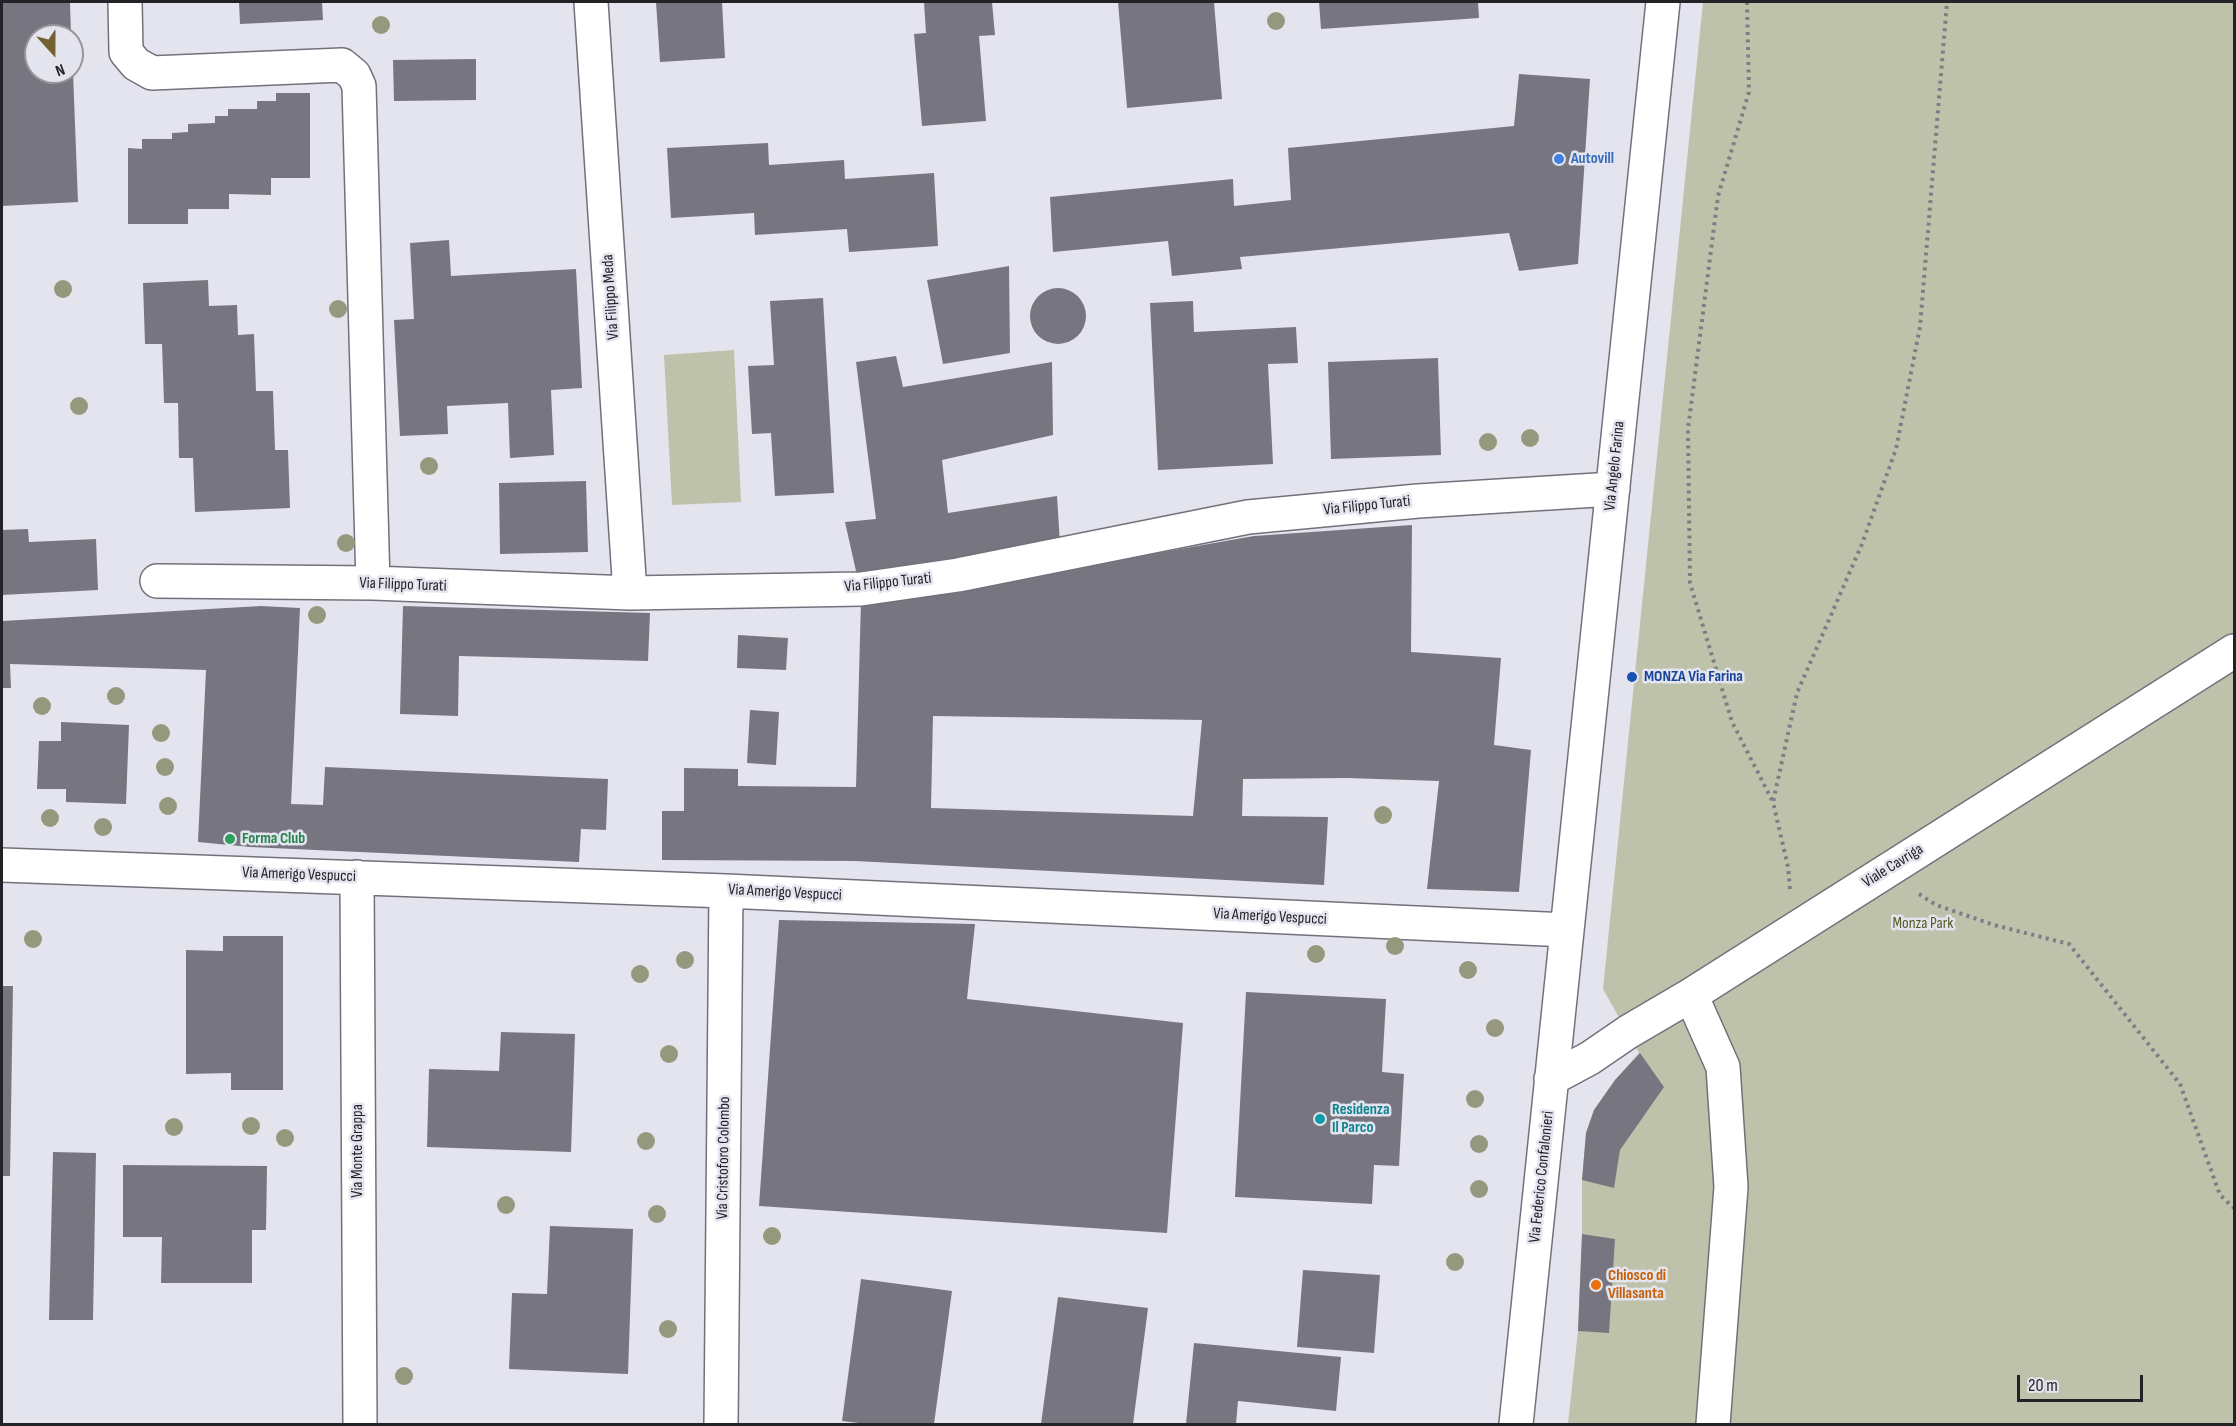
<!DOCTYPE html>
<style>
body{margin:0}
#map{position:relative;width:2236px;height:1426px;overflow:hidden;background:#e4e4ef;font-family:"Sofia Sans Condensed",sans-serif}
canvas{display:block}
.frame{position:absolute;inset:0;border:3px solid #232227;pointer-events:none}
.north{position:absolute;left:24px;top:24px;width:60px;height:60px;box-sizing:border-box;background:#e4e4ef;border:2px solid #97969f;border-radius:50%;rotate:159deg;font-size:16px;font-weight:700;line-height:24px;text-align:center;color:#232227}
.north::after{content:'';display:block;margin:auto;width:21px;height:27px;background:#72602e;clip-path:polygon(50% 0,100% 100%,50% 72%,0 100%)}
.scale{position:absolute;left:2017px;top:1375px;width:126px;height:27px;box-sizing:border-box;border:3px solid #232227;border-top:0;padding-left:8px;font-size:18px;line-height:21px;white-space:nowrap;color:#232227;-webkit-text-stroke:4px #e4e4ef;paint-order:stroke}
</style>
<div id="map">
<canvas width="2236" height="1426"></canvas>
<div class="frame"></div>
<div class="north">N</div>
<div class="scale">20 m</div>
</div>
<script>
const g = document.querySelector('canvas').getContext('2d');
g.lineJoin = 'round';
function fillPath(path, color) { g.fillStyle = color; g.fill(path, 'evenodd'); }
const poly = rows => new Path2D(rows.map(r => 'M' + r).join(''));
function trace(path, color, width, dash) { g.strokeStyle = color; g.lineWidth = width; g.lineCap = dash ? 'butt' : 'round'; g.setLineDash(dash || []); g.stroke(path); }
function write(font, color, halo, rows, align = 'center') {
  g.font = font + ' "Sofia Sans Condensed",sans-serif'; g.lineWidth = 5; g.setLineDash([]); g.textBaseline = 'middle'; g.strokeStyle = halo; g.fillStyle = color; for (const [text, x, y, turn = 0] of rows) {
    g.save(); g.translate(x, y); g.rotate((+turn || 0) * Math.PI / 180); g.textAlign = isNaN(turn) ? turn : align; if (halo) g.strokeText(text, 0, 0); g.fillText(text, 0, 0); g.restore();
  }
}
fillPath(poly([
 [1703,2,2234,2,2234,1424,1568,1424,1578,1330,1582,1234,1582,1180,1586,1133,1594,1110,1615,1080,1639,1053,1603,989],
 [734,350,741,502,672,505,664,355]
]), '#bfc2aa');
fillPath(poly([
 [2,2,70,2,71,36,36,36,36,72,73,72,78,202,2,206],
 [239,2,322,2,323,20,240,24],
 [656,2,722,2,725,58,660,62],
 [924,2,992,2,995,35,979,36,986,121,922,126,914,34,926,33],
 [1118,2,1214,2,1222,99,1127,108],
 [1319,2,1478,2,1479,18,1321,29],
 [476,59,476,100,394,101,393,60],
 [1519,74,1590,79,1578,264,1519,271,1509,233,1240,257,1242,269,1172,276,1168,241,1053,252,1050,197,1233,179,1234,206,1291,200,1288,148,1514,126],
 [276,93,310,93,310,178,271,178,271,195,229,194,229,209,188,209,188,224,128,224,128,148,142,149,142,139,172,139,172,133,188,132,188,124,215,123,215,116,228,116,228,109,257,109,257,101,276,101],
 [768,143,769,165,844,160,845,179,934,173,938,246,849,252,847,229,755,235,754,213,671,218,667,148],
 [449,240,451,276,576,269,582,388,551,390,554,455,510,458,508,403,447,406,448,434,400,436,394,320,414,319,410,243],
 [1009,266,1010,353,943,364,927,280],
 [208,280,209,306,237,305,238,335,254,334,256,391,273,391,275,450,288,450,290,508,195,512,193,458,179,458,178,403,164,403,162,344,145,344,143,283],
 '1030 316a28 28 0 1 1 56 0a28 28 0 1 1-56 0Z',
 [823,298,834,493,775,496,771,433,752,434,748,366,774,365,770,301],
 [1193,301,1194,332,1296,327,1298,363,1268,364,1273,464,1158,470,1150,303],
 [896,356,903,387,1052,362,1053,435,942,460,948,513,1057,496,1060,544,858,580,845,522,876,519,856,362],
 [1438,358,1441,455,1331,459,1328,362],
 [586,481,588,552,500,554,499,483],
 [1412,525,1411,652,1501,658,1494,745,1531,750,1519,892,1427,889,1439,781,1347,778,1243,779,1242,816,1328,817,1324,885,855,861,662,860,662,811,684,811,684,768,738,769,738,786,856,787,861,601,941,591,1254,536],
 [933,716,1202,720,1193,816,931,808],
 [28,529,29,542,96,539,98,590,2,595,2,530],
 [261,606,300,608,291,804,323,805,325,767,608,779,606,830,581,829,579,862,250,847,198,842,206,670,10,664,11,688,2,688,2,621],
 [403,606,650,613,648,661,459,656,458,716,400,714],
 [738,635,788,638,786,670,737,668],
 [750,710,779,712,776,765,747,763],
 [61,722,129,725,126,804,66,802,66,789,37,789,39,741,61,741],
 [779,920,975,924,967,999,1183,1023,1167,1233,759,1206],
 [223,936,283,936,283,1090,231,1090,231,1073,186,1074,186,950,223,951],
 [2,986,13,986,10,1176,2,1176],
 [1246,992,1386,999,1382,1072,1404,1074,1399,1166,1374,1165,1372,1204,1235,1197],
 [501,1032,575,1034,571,1152,427,1147,429,1069,499,1071],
 [1640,1053,1664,1087,1620,1150,1614,1188,1582,1180,1586,1133,1594,1110,1615,1080],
 [53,1152,96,1153,93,1320,49,1320],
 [123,1165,267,1166,266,1230,252,1230,252,1283,161,1283,162,1237,123,1237],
 [550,1226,633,1229,628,1374,509,1369,512,1293,547,1294],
 [1582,1234,1615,1239,1609,1333,1578,1331],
 [1303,1270,1380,1275,1374,1353,1297,1347],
 [861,1279,952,1291,934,1424,867,1424,842,1421],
 [1058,1297,1148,1308,1133,1424,1041,1424],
 [1194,1343,1341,1357,1336,1411,1238,1401,1236,1424,1186,1424]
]), '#777680');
const minor = poly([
 [125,2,126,52,136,64,152,73,342,65,354,75,359,86,373,583],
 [591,2,630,593],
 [157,581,373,583,630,593,861,589,958,575,1248,517,1418,501,1613,489],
 [2,865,726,891,1567,930],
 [357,877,360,1424],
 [1691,995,1723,1067,1731,1187,1713,1424],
 [1551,1079,1590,1058,1628,1032,1691,995,2234,651],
 [721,1424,726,891],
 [1516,1424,1663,2]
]);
trace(minor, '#72717b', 36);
trace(poly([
 [1747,2,1749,92,1718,196,1688,429,1690,583,1732,722,1773,802],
 [1790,889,1788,867,1773,802,1797,693,1862,544,1896,449,1920,327,1947,2],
 [1919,894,1936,905,1994,925,2069,944,2180,1084,2220,1195,2234,1208]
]), '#7d7d85', 4, [3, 4.5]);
trace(minor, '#fff', 33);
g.fillStyle = '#96987e';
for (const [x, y] of [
 [1276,21],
 [381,25],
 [63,289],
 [338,309],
 [79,406],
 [1530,438],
 [1488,442],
 [429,466],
 [346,543],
 [317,615],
 [116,696],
 [42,706],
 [161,733],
 [165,767],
 [168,806],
 [1383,815],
 [50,818],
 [103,827],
 [33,939],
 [1395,946],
 [1316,954],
 [685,960],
 [1468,970],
 [640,974],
 [1495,1028],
 [669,1054],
 [1475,1099],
 [251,1126],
 [174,1127],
 [285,1138],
 [646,1141],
 [1479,1144],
 [1479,1189],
 [506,1205],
 [657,1214],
 [772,1236],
 [1455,1262],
 [668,1329],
 [404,1376]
]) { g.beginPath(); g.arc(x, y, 9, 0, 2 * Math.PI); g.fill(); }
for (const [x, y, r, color] of [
 [1559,159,6,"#3f7fe0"],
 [1632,677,6,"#1a4fb4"],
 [230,839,6,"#2e9e5b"],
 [1320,1119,6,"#0f9aa8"],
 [1596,1285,6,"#e8710a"]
]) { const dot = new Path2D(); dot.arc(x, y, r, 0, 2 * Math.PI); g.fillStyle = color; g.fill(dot); trace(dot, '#e4e4ef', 2); }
write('bold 16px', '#366cbe', '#e4e4ef', [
 ["Autovill",1571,159]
], 'left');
write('16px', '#232227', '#e4e4ef', [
 ["Via Filippo Meda",611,297,-94],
 ["Via Angelo Farina",1615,466,-84],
 ["Via Filippo Turati",1367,506,-6],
 ["Via Filippo Turati",888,583,-6],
 ["Via Filippo Turati",403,585,2],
 ["Viale Cavriga",1893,866,-32],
 ["Via Amerigo Vespucci",299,875,2],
 ["Via Amerigo Vespucci",785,893,3],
 ["Via Amerigo Vespucci",1270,917,3],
 ["Via Monte Grappa",358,1151,-90],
 ["Via Cristoforo Colombo",724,1158,-89],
 ["Via Federico Confalonieri",1542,1177,-84]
]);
write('bold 16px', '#164399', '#e4e4ef', [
 ["MONZA Via Farina",1644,677]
], 'left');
write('bold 16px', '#27864d', '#e4e4ef', [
 ["Forma Club",242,839]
], 'left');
write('16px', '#565a21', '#e4e4ef', [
 ["Monza Park",1923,924]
]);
write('bold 16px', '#0d838f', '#e4e4ef', [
 ["Residenza",1332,1110],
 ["Il Parco",1332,1128]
], 'left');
write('bold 16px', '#c56008', '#e4e4ef', [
 ["Chiosco di",1608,1276],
 ["Villasanta",1608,1294]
], 'left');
</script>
